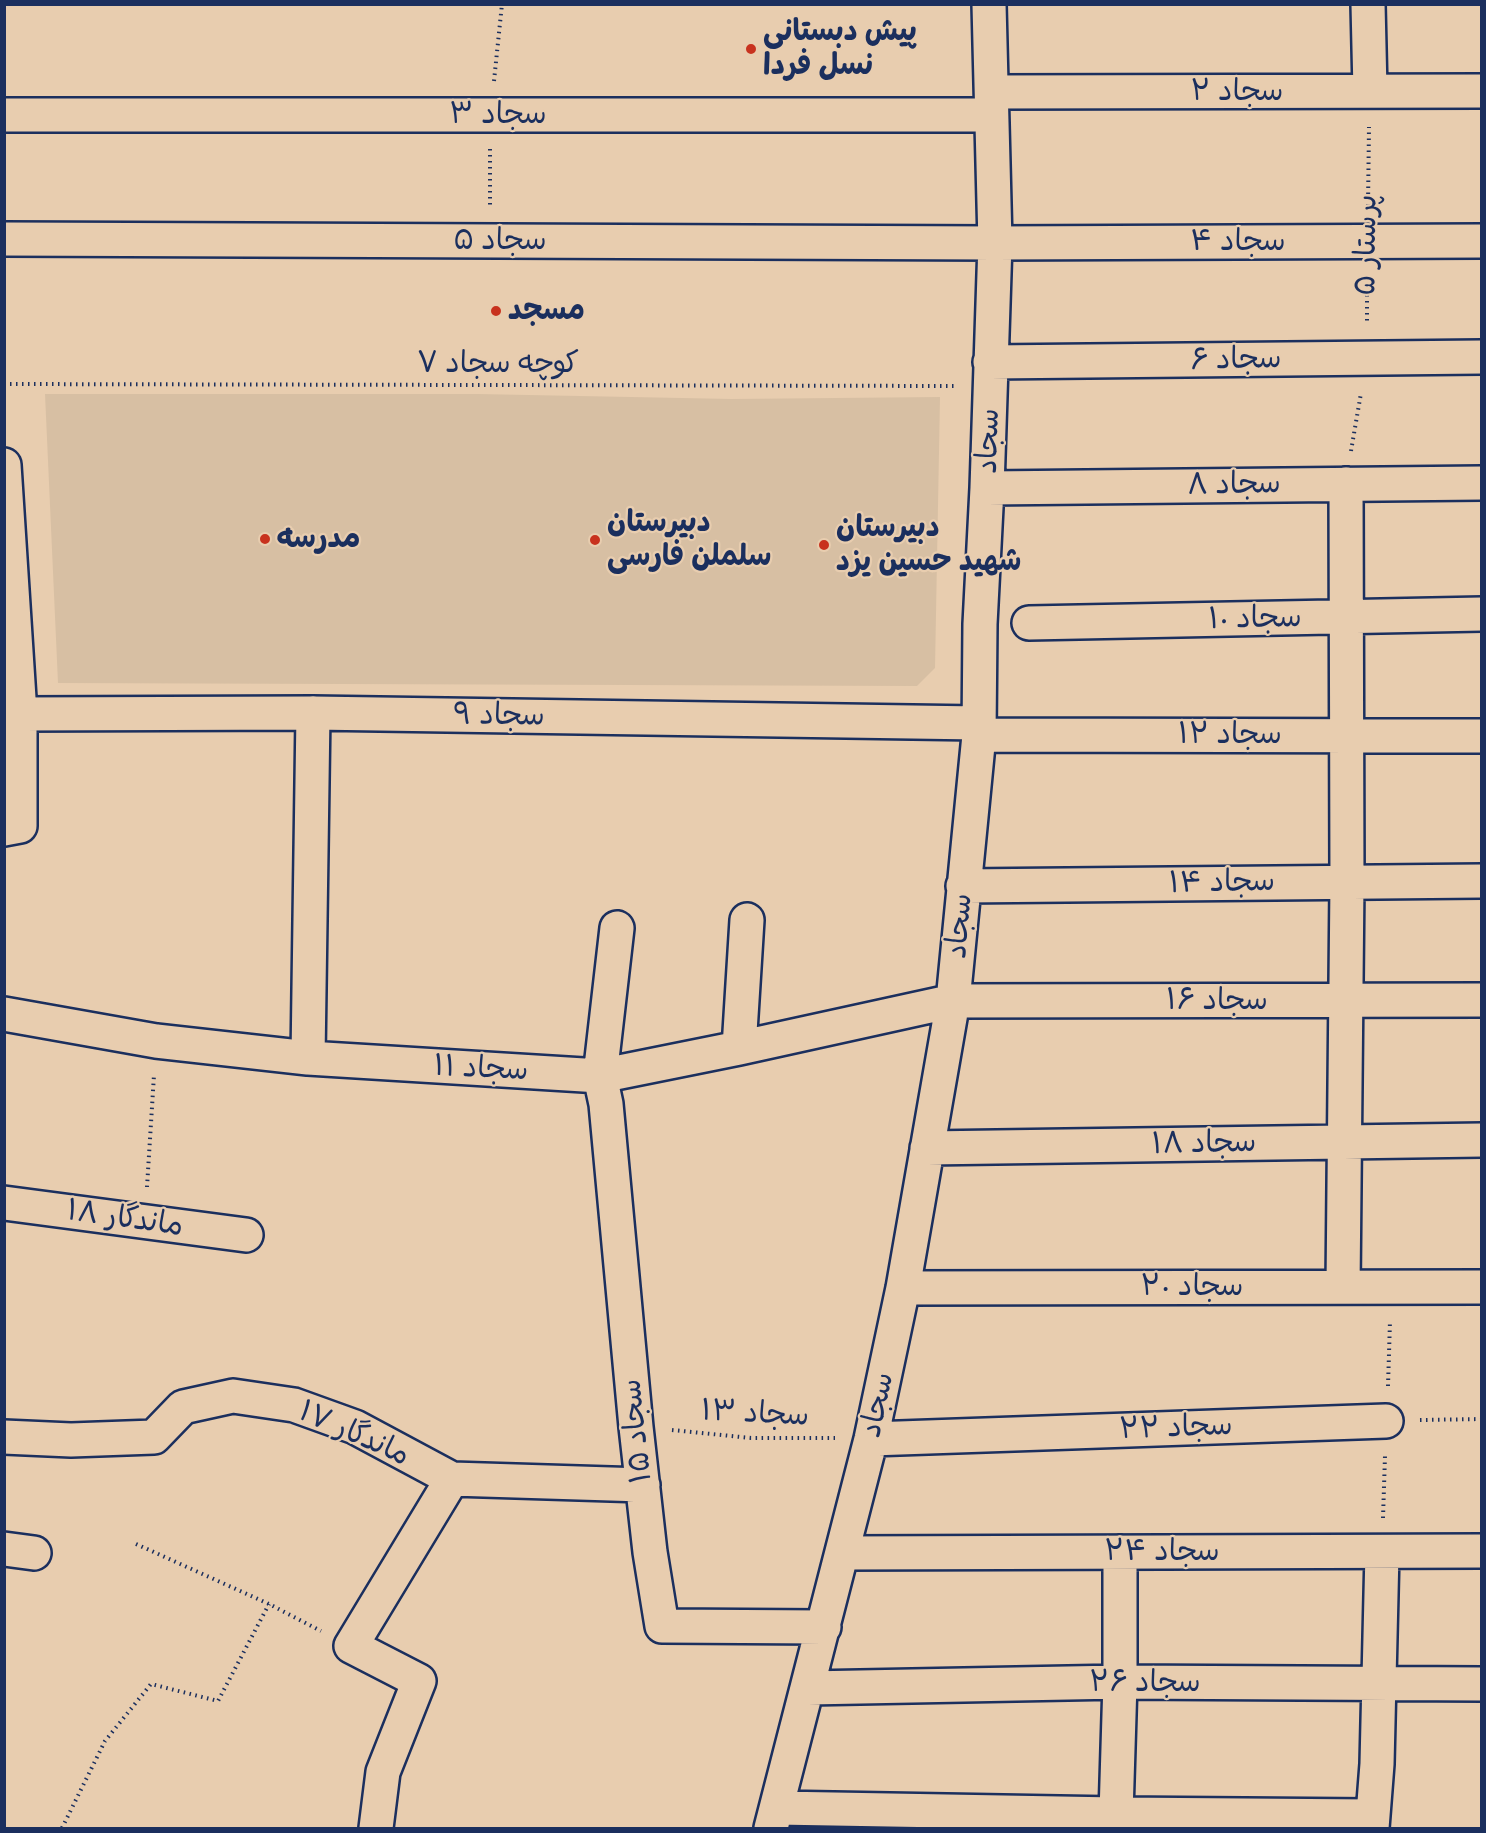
<!DOCTYPE html>
<meta charset="utf-8">
<style>
body{margin:0}
#map{position:relative;width:1486px;height:1833px;overflow:hidden;background:#e8cdaf;font-family:Caveat,sans-serif}
canvas{display:block}
.frame{position:absolute;inset:0;border:6px solid #1b2f5e;pointer-events:none}
</style>
<div id="map">
<canvas width="1486" height="1833"></canvas>
<div class="frame"></div>
</div>
<script>
const g = document.querySelector('canvas').getContext('2d');
g.lineJoin = 'round';
function fillPath(path, color) { g.fillStyle = color; g.fill(path, 'evenodd'); }
const poly = rows => new Path2D(rows.map(r => 'M' + r).join(''));
function trace(path, color, width, dash) { g.strokeStyle = color; g.lineWidth = width; g.lineCap = dash ? 'butt' : 'round'; g.setLineDash(dash || []); g.stroke(path); }
function write(font, color, halo, rows, align = 'center') {
  g.font = font + ' Caveat,"Playpen Sans Arabic",sans-serif'; g.lineWidth = 4.5; g.setLineDash([]); g.textBaseline = 'middle'; g.strokeStyle = halo; g.fillStyle = color; for (const [text, x, y, turn = 0] of rows) {
    g.save(); g.translate(x, y); g.rotate((+turn || 0) * Math.PI / 180); g.textAlign = isNaN(turn) ? turn : align; if (halo) g.strokeText(text, 0, 0); g.fillText(text, 0, 0); g.restore();
  }
}
fillPath(poly([
 [45,394,478,394,732,399,940,397,935,668,917,686,58,683]
]), '#d7bfa3');
const minor = poly([
 [1368,4,1370,91],
 [992,92,1482,91],
 [4,115,991,115],
 [4,239,995,243,1482,241],
 [990,362,1482,357],
 [4,465,20,714,20,826,4,829],
 [987,488,1482,483],
 [1029,623,1482,614],
 [20,714,313,713,979,723],
 [979,735,1482,736],
 [963,886,1482,881],
 [617,928,600,1076,606,1104,636,1427,650,1552,662,1626,824,1627],
 [4,1014,156,1041,308,1058,600,1076,739,1048,953,1001,1482,1000],
 [739,1048,747,920],
 [308,1058,313,713],
 [927,1148,1482,1140],
 [4,1203,246,1235],
 [1343,1287,1347,882,1346,484],
 [903,1288,1482,1287],
 [4,1437,71,1440,154,1437,183,1407,233,1396,294,1405,355,1427,452,1479,643,1485],
 [871,1439,1386,1421],
 [4,1549,34,1553],
 [843,1553,1482,1551],
 [808,1688,1120,1682,1482,1684],
 [777,1808,1116,1814,1372,1816],
 [1116,1814,1120,1682,1120,1552],
 [376,1828,383,1772,419,1681,351,1646,452,1479],
 [771,1828,871,1439,903,1288,953,1001,979,735,980,624,987,488,995,243,989,4],
 [1372,1828,1377,1764,1382,1552]
]);
trace(minor, '#1b2f5e', 38);
trace(poly([
 [494,81,502,4],
 [490,149,490,207],
 [1368,206,1369,127],
 [1367,277,1367,323],
 [4,384,955,386],
 [1351,451,1361,393],
 [147,1187,154,1075],
 [1388,1386,1390,1321],
 [1420,1420,1482,1419],
 [672,1430,751,1438,835,1438],
 [1383,1518,1385,1456],
 [136,1544,269,1604,321,1631],
 [62,1828,105,1741,151,1684,218,1701,269,1604]
]), '#1b2f5e', 4, [1.5, 4.5]);
trace(minor, '#e8cdaf', 33);
for (const [x, y, r, color] of [
 [751,49,6,"#c8321e"],
 [496,311,6,"#c8321e"],
 [265,539,6,"#c8321e"],
 [595,540,6,"#c8321e"],
 [824,545,6,"#c8321e"]
]) { const dot = new Path2D(); dot.arc(x, y, r, 0, 2 * Math.PI); g.fillStyle = color; g.fill(dot); trace(dot, '#e8cdaf', 2); }
write('bold 30px', '#1b2f5e', '#e8cdaf', [
 ["پیش دبستانی",763,32],
 ["نسل فردا",763,66],
 ["مسجد",508,311],
 ["دبیرستان",607,523],
 ["سلملن فارسی",607,557],
 ["دبیرستان",836,528],
 ["شهید حسین یزد",836,562],
 ["مدرسه",277,539]
], 'left');
write('30px', '#1b2f5e', '#e8cdaf', [
 ["سجاد ۲",1237,92],
 ["سجاد ۳",498,115],
 ["سجاد ۵",500,241],
 ["سجاد ۴",1238,242],
 ["پرستار ۵",1367,245,-89],
 ["سجاد ۶",1236,360,-1],
 ["کوچه سجاد ۷",498,364],
 ["سجاد",989,441,-88],
 ["سجاد ۸",1234,485,-1],
 ["سجاد ۱۰",1255,619,-1],
 ["سجاد ۹",499,716,1],
 ["سجاد ۱۲",1230,735],
 ["سجاد ۱۴",1222,883,-1],
 ["سجاد",960,926,-85],
 ["سجاد ۱۶",1217,1001],
 ["سجاد ۱۱",481,1069,3],
 ["سجاد ۱۸",1204,1144,-1],
 ["ماندگار ۱۸",125,1219,8],
 ["سجاد ۲۰",1192,1287],
 ["سجاد",878,1405,-78],
 ["سجاد ۱۳",755,1414,3],
 ["سجاد ۲۲",1176,1428,-2],
 ["سجاد ۱۵",637,1431,-96],
 ["ماندگار ۱۷",354,1434,24],
 ["سجاد ۲۴",1162,1552],
 ["سجاد ۲۶",1145,1683]
]);
</script>
